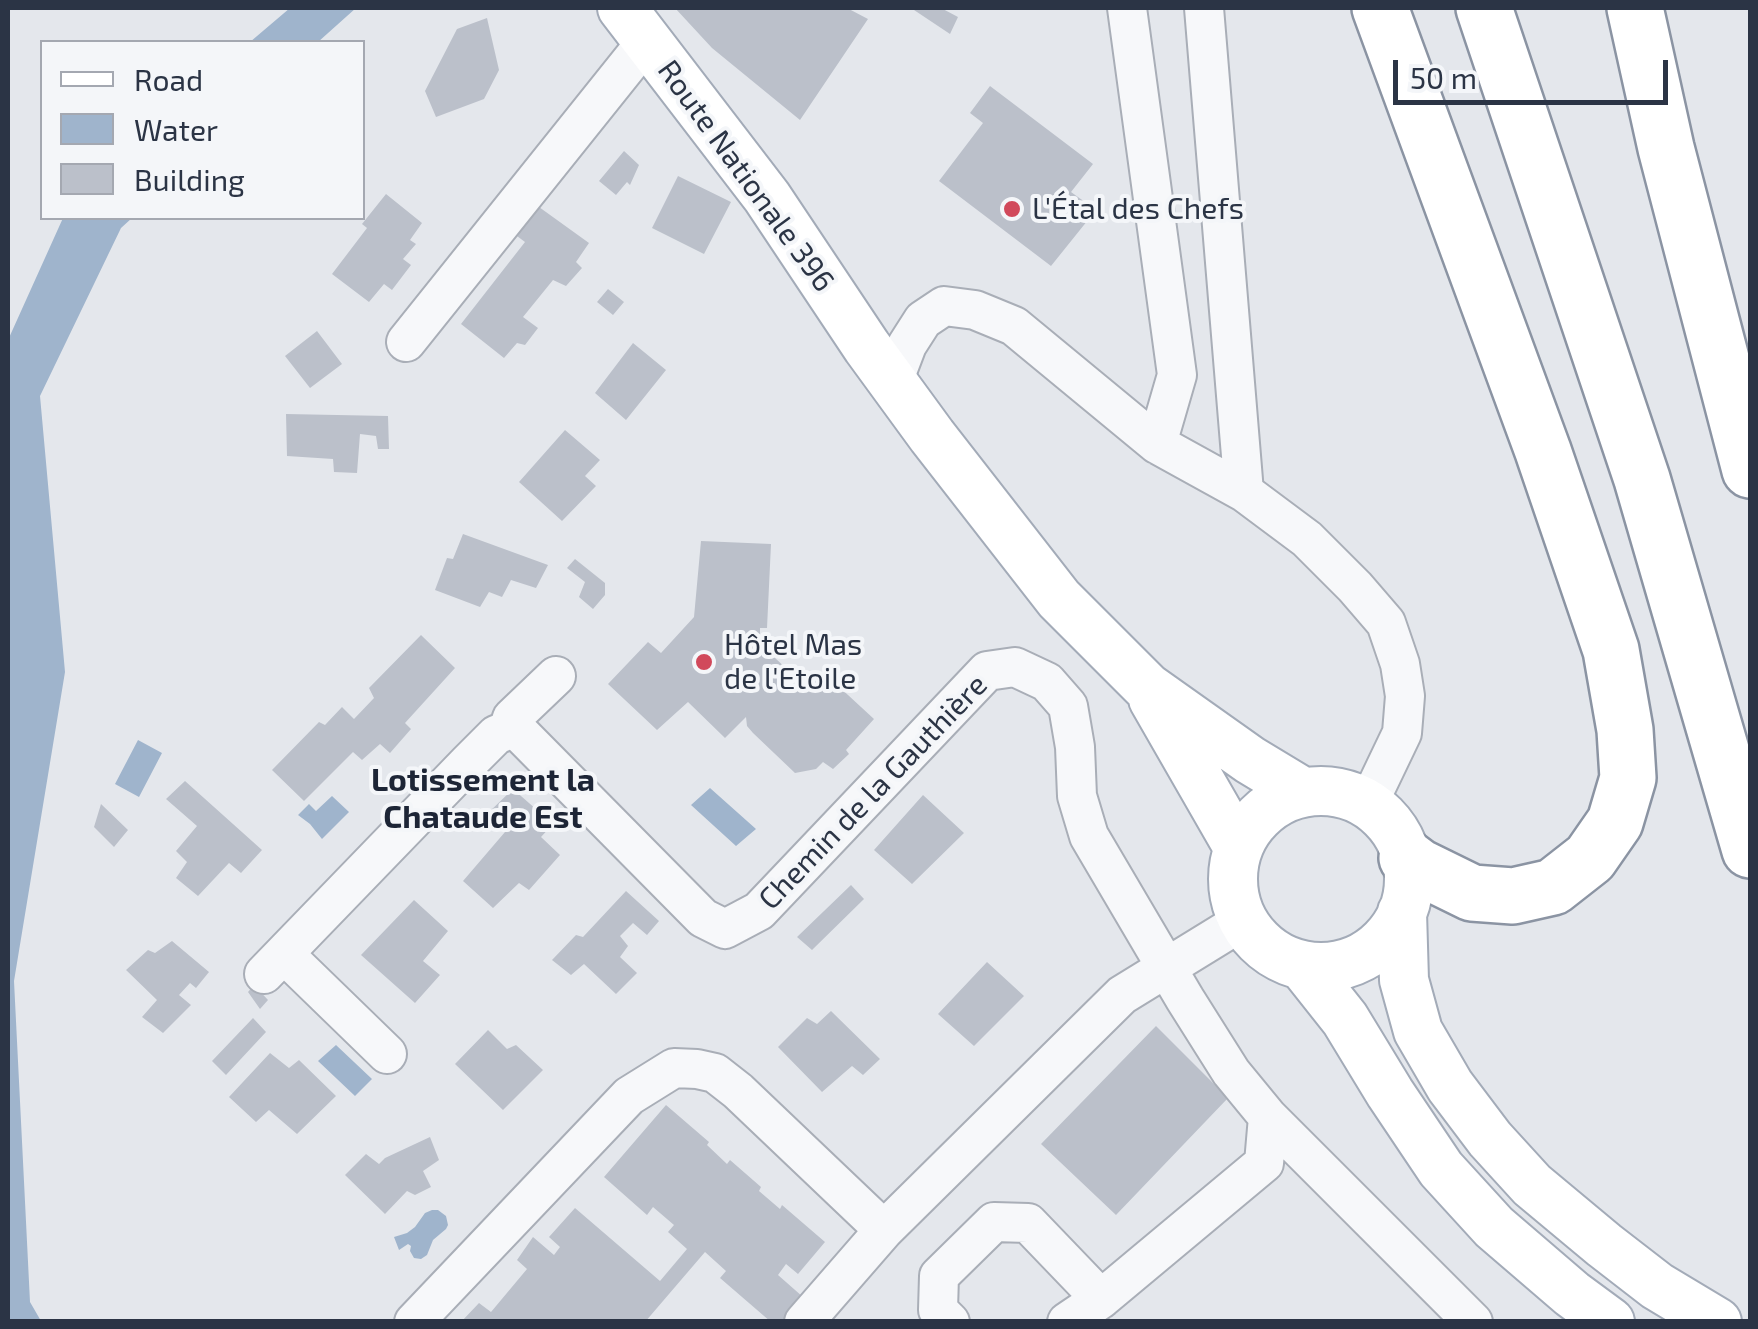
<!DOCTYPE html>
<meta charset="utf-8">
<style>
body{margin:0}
#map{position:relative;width:1758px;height:1329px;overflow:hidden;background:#e4e7ec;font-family:"Exo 2",sans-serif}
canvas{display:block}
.frame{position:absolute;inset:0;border:10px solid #2b3445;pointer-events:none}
.legend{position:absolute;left:40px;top:40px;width:325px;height:180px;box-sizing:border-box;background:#f4f6f9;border:2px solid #a4a8b1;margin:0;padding:12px 18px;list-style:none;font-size:30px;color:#2b3445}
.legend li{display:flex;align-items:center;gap:20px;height:50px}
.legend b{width:50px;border:2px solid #a4a8b1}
.scale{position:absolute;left:1393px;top:60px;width:275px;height:45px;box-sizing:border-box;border:5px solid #2b3445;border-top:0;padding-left:12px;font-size:30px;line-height:35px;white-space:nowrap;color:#2b3445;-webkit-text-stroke:8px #f4f6f9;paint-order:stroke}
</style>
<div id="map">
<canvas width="1758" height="1329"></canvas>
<div class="frame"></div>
<ul class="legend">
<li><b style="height:12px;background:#fff"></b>Road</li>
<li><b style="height:28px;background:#9fb4cc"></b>Water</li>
<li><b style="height:28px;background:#bbc0ca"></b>Building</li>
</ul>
<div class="scale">50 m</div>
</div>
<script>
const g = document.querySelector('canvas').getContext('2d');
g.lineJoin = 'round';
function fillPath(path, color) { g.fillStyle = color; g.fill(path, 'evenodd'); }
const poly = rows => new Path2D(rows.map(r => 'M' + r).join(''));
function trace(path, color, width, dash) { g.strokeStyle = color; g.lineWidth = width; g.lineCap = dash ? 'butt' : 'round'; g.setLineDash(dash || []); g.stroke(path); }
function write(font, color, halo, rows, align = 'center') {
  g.font = font + ' "Exo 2",sans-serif'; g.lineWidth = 8; g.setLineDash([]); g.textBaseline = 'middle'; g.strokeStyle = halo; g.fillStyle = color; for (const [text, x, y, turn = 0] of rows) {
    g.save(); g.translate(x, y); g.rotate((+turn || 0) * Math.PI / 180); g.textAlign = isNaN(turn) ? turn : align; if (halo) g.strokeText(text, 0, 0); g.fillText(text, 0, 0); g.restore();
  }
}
fillPath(poly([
 [290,8,356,8,318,42,250,42],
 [63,218,132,218,121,228,40,396,65,672,14,981,30,1302,41,1321,8,1321,8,340],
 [138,740,162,753,139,797,115,784],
 [710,788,756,829,736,846,691,805],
 [332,796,349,812,322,839,310,824,298,815,309,804,316,811],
 [336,1045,372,1079,355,1096,318,1061],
 [432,1210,438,1210,446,1216,448,1225,446,1229,433,1240,427,1255,421,1259,414,1258,410,1251,411,1246,408,1244,399,1250,394,1237,407,1233,415,1227,425,1213]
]), '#9fb4cc');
fillPath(poly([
 [675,8,847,8,868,19,800,120,712,48],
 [911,8,941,8,958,17,950,34],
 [487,18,499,70,484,99,436,117,425,91,457,29],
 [990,86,1093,164,1071,192,1096,210,1051,266,939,181,983,123,970,113],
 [624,151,639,165,630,185,627,182,616,195,599,181],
 [678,176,731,202,704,254,652,228],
 [386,194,422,223,410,240,416,244,403,259,411,265,392,290,384,284,369,302,332,274,367,228,362,224],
 [539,207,589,243,576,262,582,268,566,286,553,280,523,317,538,328,525,345,517,343,504,358,461,324,525,242,517,236],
 [608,289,624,302,613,315,597,302],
 [317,331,342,364,310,388,285,356],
 [633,343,666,370,626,420,595,393],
 [286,414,388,416,389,449,378,449,376,436,360,434,357,473,334,472,333,459,287,456],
 [565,430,600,460,585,476,596,486,562,521,519,482],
 [463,534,548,565,536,588,511,580,502,597,489,592,480,607,435,590,447,558,453,559],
 [701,541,771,544,767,628,760,628,760,644,789,671,805,671,825,690,835,683,874,719,846,750,849,754,833,769,823,762,816,769,795,773,753,733,747,726,746,717,725,738,688,702,657,730,608,684,648,642,661,653,694,617],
 [575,559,605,583,605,595,593,609,579,597,585,582,567,568],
 [421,635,455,668,405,723,411,729,390,753,380,744,362,760,353,752,304,801,272,770,319,722,325,725,342,707,354,719,374,698,369,688],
 [185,781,262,850,241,873,229,863,198,896,176,878,187,862,176,851,197,826,166,799],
 [513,789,553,824,541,837,560,855,529,890,519,883,493,908,463,881,505,832,488,813],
 [923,795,964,833,912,884,874,850],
 [101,804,128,830,114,847,94,827],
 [851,885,864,899,812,950,797,937],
 [626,891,659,921,647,935,633,923,620,936,628,946,620,957,637,973,616,994,584,964,571,975,552,960,576,935,583,937],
 [414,900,448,931,423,961,440,975,415,1003,361,955],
 [172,941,209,972,196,988,190,983,179,995,191,1005,163,1033,142,1017,157,1000,126,970,148,950,155,953],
 [987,962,1024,996,974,1046,938,1014],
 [254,985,268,1000,260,1009,248,992],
 [831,1011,880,1059,863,1075,852,1066,822,1092,778,1047,807,1018,817,1024],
 [253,1018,266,1032,226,1075,212,1061],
 [1156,1026,1228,1098,1116,1215,1041,1144],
 [488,1030,507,1049,516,1045,543,1070,503,1110,455,1064],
 [270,1053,289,1068,299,1060,336,1096,297,1134,269,1110,256,1122,229,1097],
 [666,1105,709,1142,707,1145,727,1164,730,1160,761,1187,759,1191,780,1209,782,1205,825,1242,798,1274,786,1264,778,1275,803,1297,795,1322,771,1322,720,1278,726,1271,705,1252,645,1322,461,1322,479,1303,491,1312,527,1269,517,1260,533,1237,554,1255,560,1247,549,1237,575,1208,660,1281,687,1249,668,1232,674,1225,653,1207,647,1215,604,1177],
 [430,1137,439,1160,423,1171,431,1187,415,1195,407,1191,385,1214,345,1175,366,1154,379,1164,385,1158]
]), '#bbc0ca');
const minor = poly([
 [1127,8,1177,375,1157,444],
 [1204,8,1244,492],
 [406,342,647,41],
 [893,382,907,345,923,320,944,306,975,310,1014,326,1157,444,1244,492,1307,539,1355,587,1386,623,1400,664,1405,696,1402,733,1368,804],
 [508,730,512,718,556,676],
 [284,954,387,1054],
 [264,974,468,763,496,735,508,730,519,732,703,918,725,929,759,911,987,671,1015,667,1047,682,1068,706,1075,747,1077,796,1089,836,1185,999,1231,1072,1268,1117,1473,1322],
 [414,1322,629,1096,674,1068,697,1069,715,1073,738,1091,884,1230],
 [804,1322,884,1230,1122,995,1244,920],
 [950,1322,938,1310,939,1276,994,1222,1028,1223,1101,1299],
 [1067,1322,1101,1299,1264,1163,1268,1117]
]);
const major = poly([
 [622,8,767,197,867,347,932,436,1059,599,1147,687,1250,760,1303,792],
 [1153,699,1238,847],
 '1233 879a88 88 0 1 1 176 0a88 88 0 1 1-176 0Z',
 [1402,912,1404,980,1418,1031,1450,1086,1490,1139,1532,1185,1604,1245,1657,1286,1717,1322],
 [1303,966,1345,1019,1390,1093,1441,1169,1494,1227,1572,1294,1610,1322]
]);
const highway = poly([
 [1380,8,1543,451,1611,650,1625,730,1628,778,1615,822,1590,858,1553,887,1513,896,1472,893,1419,867,1407,858],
 [1484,8,1642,479,1750,850],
 [1635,8,1666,148,1750,470]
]);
trace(minor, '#a9aeb7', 42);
trace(major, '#a3abb8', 52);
trace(highway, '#8b94a3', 60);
trace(minor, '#f7f8fa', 38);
trace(major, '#fff', 48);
trace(highway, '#fff', 55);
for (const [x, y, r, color] of [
 [1012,209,10,"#d1495b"],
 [704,662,10,"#d1495b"]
]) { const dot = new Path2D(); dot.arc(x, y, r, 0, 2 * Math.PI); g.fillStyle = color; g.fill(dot); trace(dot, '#f4f6f9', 4); }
write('30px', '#2b3445', '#f4f6f9', [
 ["Route Nationale 396",746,176,54],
 ["Chemin de la Gauthière",873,792,-46]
]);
write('30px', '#2b3445', '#f4f6f9', [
 ["L'Étal des Chefs",1032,209],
 ["Hôtel Mas",724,645],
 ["de l'Etoile",724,679]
], 'left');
write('bold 32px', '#1d2536', '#f4f6f9', [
 ["Lotissement la",483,780],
 ["Chataude Est",483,817]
]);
</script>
